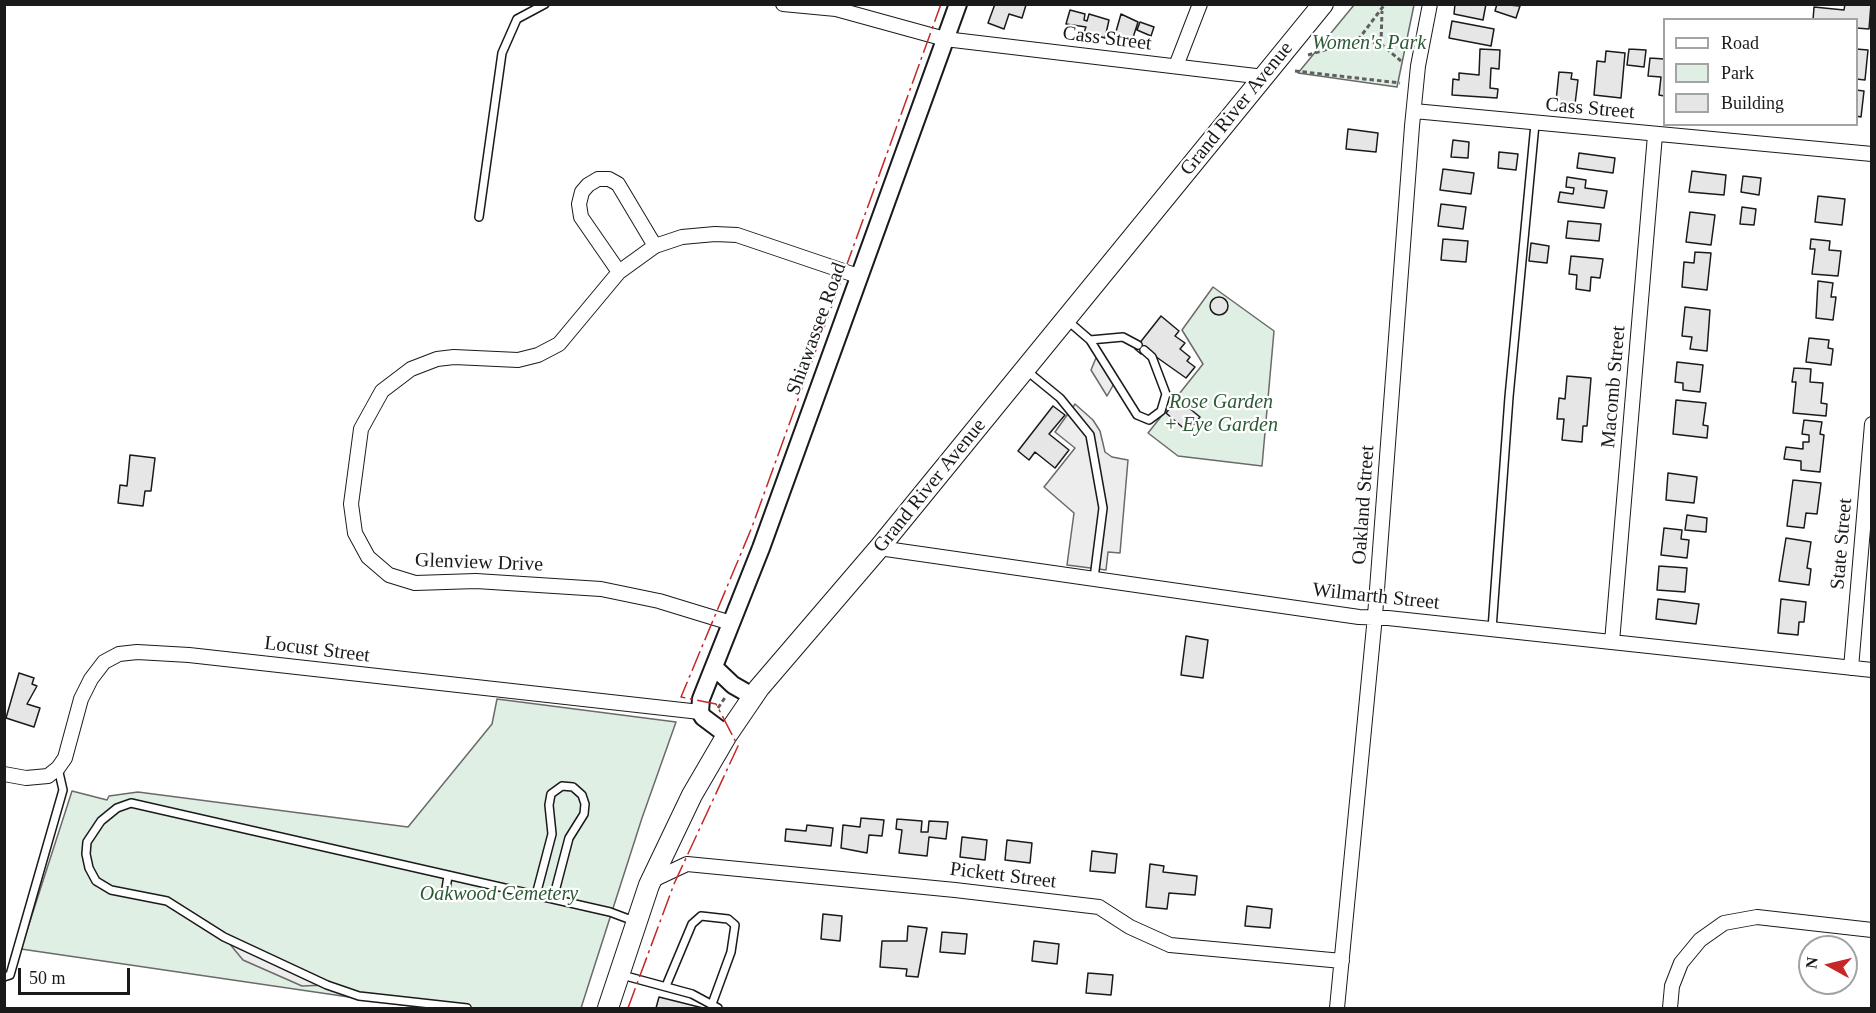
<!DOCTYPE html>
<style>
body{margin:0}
#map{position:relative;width:1876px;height:1013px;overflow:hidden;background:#fff;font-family:Georgia,serif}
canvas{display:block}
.frame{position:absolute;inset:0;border:6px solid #1a1a1a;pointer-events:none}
.legend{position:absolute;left:1663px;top:18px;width:195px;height:108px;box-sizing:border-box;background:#fff;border:2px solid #a3a3a3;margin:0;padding:8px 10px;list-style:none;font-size:18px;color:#1a1a1a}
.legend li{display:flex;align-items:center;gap:12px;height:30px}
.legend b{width:30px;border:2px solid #a3a3a3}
.north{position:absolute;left:1798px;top:935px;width:60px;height:60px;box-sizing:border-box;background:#fff;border:2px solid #a3a3a3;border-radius:50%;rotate:278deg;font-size:16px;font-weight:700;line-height:24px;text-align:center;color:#1a1a1a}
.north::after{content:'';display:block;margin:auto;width:21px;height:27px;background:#c62828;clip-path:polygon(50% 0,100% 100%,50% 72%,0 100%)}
.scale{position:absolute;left:18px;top:968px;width:112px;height:27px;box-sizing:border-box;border:3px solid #1a1a1a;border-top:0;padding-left:8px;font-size:18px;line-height:21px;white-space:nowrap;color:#1a1a1a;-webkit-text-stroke:4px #fff;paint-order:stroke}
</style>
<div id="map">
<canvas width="1876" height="1013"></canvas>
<div class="frame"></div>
<ul class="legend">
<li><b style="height:8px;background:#fff"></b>Road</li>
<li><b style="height:16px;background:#e0efe3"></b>Park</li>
<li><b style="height:16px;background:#e6e6e6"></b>Building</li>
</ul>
<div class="north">N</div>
<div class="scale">50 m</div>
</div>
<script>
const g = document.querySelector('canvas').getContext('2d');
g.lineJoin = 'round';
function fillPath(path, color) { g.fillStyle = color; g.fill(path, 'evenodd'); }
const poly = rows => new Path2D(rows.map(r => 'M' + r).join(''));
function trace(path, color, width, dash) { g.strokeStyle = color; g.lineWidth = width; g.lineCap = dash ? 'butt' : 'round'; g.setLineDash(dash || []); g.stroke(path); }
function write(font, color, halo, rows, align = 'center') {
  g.font = font + ' Georgia,serif'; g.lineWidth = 4.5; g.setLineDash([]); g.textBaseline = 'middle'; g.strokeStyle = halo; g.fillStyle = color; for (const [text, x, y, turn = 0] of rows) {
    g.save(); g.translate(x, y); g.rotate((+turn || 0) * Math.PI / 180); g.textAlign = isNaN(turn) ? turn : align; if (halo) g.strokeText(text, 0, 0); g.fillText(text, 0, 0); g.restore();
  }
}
const green = poly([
 [1354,5,1414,5,1397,87,1298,73,1354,5],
 [1213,287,1274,331,1262,466,1178,456,1148,433,1203,364,1182,330,1213,287],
 [497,699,676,722,642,818,581,1008,424,1008,21,949,72,791,107,800,109,796,138,792,408,827,492,724,497,699]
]);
fillPath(green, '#e0efe3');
trace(green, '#6a6a6a', 1.5);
const parking = poly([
 [1098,353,1115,382,1107,396,1091,370,1098,353],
 [1075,404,1093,420,1100,431,1105,452,1112,457,1128,460,1120,553,1108,552,1106,570,1067,565,1074,513,1044,487,1075,448,1055,432,1075,404],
 [224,937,327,985,302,986,243,960,224,937]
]);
fillPath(parking, '#ededed');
trace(parking, '#6a6a6a', 1.5);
const building = poly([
 [995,4,1026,4,1026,5,1022,18,1009,14,1004,29,988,23,995,4],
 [1455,4,1486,4,1483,20,1454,14,1455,4],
 [1497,4,1520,6,1516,18,1495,11,1497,4],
 [1845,4,1871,4,1869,29,1856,28,1856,20,1813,20,1814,7,1844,10,1845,4],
 [1070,10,1085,14,1084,20,1087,21,1089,14,1109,20,1105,38,1084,32,1086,27,1066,24,1070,10],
 [1121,14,1138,22,1130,47,1113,42,1121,14],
 [1452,21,1494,29,1491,46,1449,38,1452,21],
 [1140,22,1154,27,1151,36,1137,30,1140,22],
 [1480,49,1500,50,1499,69,1491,68,1490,88,1498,89,1497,98,1452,95,1453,79,1459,80,1459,73,1479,75,1480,49],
 [1629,49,1646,50,1644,67,1627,65,1629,49],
 [1856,49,1868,50,1865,80,1856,79,1856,49],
 [1606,51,1625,53,1621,98,1594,95,1597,61,1605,62,1606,51],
 [1650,58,1664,59,1664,96,1659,95,1661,77,1648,76,1650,58],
 [1559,72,1572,73,1571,79,1578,80,1575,104,1556,101,1559,72],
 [1856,90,1864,91,1861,117,1856,116,1856,90],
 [1348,129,1378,133,1376,152,1346,149,1348,129],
 [1453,140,1469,142,1468,158,1451,157,1453,140],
 [1499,152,1518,154,1516,170,1498,168,1499,152],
 [1579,153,1615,158,1613,173,1577,168,1579,153],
 [1443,169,1474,173,1471,194,1440,190,1443,169],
 [1692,171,1726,175,1724,195,1689,192,1692,171],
 [1743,176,1761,178,1759,195,1741,192,1743,176],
 [1567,177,1586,180,1585,188,1607,191,1604,208,1558,202,1560,192,1573,194,1574,188,1566,187,1567,177],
 [1818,196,1845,199,1842,225,1815,222,1818,196],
 [1441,204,1466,207,1463,229,1438,226,1441,204],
 [1742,207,1756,209,1754,225,1740,224,1742,207],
 [1690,212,1715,215,1711,245,1686,242,1690,212],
 [1568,221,1601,224,1599,241,1566,238,1568,221],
 [1443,239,1468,241,1466,262,1441,260,1443,239],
 [1811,239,1830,241,1829,250,1841,251,1838,276,1812,274,1815,249,1810,249,1811,239],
 [1531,243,1549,246,1547,263,1529,261,1531,243],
 [1695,252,1711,253,1707,290,1682,287,1684,262,1694,263,1695,252],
 [1571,256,1603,259,1600,278,1591,277,1590,291,1576,289,1577,275,1569,274,1571,256],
 [1818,281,1833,283,1831,297,1836,297,1833,320,1816,318,1818,281],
 '1210 306a9 9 0 1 1 18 0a9 9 0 1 1-18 0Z',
 [1685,307,1710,310,1707,351,1690,349,1692,337,1682,336,1685,307],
 [1161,316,1179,331,1175,336,1185,343,1180,349,1190,357,1187,361,1195,367,1186,378,1145,349,1141,354,1135,349,1161,316],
 [1809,338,1829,340,1828,348,1833,349,1831,365,1806,362,1809,338],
 [1677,362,1703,365,1700,392,1683,390,1683,383,1675,382,1677,362],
 [1794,368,1811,369,1810,382,1823,383,1821,403,1827,404,1826,416,1793,413,1796,382,1792,382,1794,368],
 [1567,376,1591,378,1587,426,1583,426,1582,442,1562,440,1564,419,1557,419,1559,398,1565,399,1567,376],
 [1178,399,1200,417,1188,432,1166,413,1178,399],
 [1676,400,1706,403,1703,425,1708,426,1707,438,1673,434,1676,400],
 [1053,406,1065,415,1049,434,1069,450,1055,468,1035,452,1029,460,1018,451,1053,406],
 [1804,420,1822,422,1820,434,1824,435,1820,472,1801,470,1801,461,1784,459,1786,447,1803,449,1803,442,1809,442,1809,435,1802,434,1804,420],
 [130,455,155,458,151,491,145,491,143,506,118,503,120,485,127,486,130,455],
 [1668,473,1697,477,1694,503,1666,500,1668,473],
 [1793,480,1821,483,1817,514,1806,513,1804,528,1787,526,1793,480],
 [1687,515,1707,518,1706,532,1685,530,1687,515],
 [1664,528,1682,530,1681,539,1689,540,1687,558,1661,555,1664,528],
 [1786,538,1811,542,1807,568,1811,569,1809,585,1779,581,1786,538],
 [1659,566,1687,568,1685,592,1657,590,1659,566],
 [1658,599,1699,604,1696,624,1656,619,1658,599],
 [1781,599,1806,602,1804,622,1799,622,1798,635,1778,633,1781,599],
 [1186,636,1208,640,1203,678,1181,675,1186,636],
 [19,673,34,678,32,684,37,686,27,704,40,708,34,727,6,718,19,673],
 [861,818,884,820,882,836,869,835,867,853,841,848,843,825,860,827,861,818],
 [897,819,922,821,921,832,928,832,929,821,948,822,946,839,929,837,927,856,899,853,902,830,896,829,897,819],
 [807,825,833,828,831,846,785,841,786,829,806,831,807,825],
 [962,837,987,840,985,860,960,857,962,837],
 [1007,840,1032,843,1030,863,1005,860,1007,840],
 [1092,851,1117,854,1115,873,1090,871,1092,851],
 [1150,864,1164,866,1163,872,1197,876,1195,895,1169,893,1167,909,1146,907,1150,864],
 [1247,906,1272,909,1270,928,1245,926,1247,906],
 [823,914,842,916,840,941,821,939,823,914],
 [908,926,927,928,918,977,906,976,907,969,880,967,882,941,907,941,908,926],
 [942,932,967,934,965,954,940,952,942,932],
 [1034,941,1059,944,1057,964,1032,961,1034,941],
 [1088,973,1113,975,1111,995,1086,993,1088,973],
 [659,997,703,1008,656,1008,659,997]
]);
fillPath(building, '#e6e6e6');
trace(building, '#1a1a1a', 1.5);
const service = poly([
 [479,217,502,53,517,19,545,4],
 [1068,321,1090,340,1137,415,1149,420,1161,411,1166,394,1152,357,1144,350],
 [1090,340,1123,337,1138,345],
 [1027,371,1060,398,1090,435,1103,508,1094,578],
 [1492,629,1509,397,1535,124],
 [445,895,448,876],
 [536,895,552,834,549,805,551,794,562,786,573,787,582,795,585,804,584,814,569,838,553,899],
 [622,975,692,994,718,1008],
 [4,977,10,975,63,790,58,768],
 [666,986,692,924,701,916,728,919,735,925,731,952,712,1004],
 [467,1008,359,996,327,985,224,937,167,901,111,890,96,881,89,868,86,854,87,842,101,821,117,808,131,803,610,912,634,921]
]);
const minor = poly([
 [783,4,836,9,945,39,1264,77],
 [1176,66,1200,4],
 [1414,111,1872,154],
 [619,272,581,217,579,204,582,192,588,185,598,179,609,179,618,184,655,246],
 [879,548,1359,617,1388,618,1872,670],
 [731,623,659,601,601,589,476,581,415,583,389,575,368,557,355,533,351,504,361,429,382,391,411,369,437,359,454,357,518,360,538,355,559,344,619,272,655,246,682,237,715,234,737,235,858,276],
 [1612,642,1655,135],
 [1851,668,1872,424],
 [4,774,26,778,48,776,58,768,65,758,81,699,91,679,104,662,119,654,137,652,189,655,700,712],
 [653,880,687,864,955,890,1099,907,1130,927,1170,945,1342,961],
 [1337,1008,1375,616,1412,126,1418,66,1430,4],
 [1670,1008,1672,986,1681,963,1700,940,1724,923,1757,917,1872,930]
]);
const tertiary = poly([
 [714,667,733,685,754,697],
 [727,735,703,717,700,712,701,699,761,548,958,4]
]);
const secondary = poly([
 [608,1008,649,885,692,795,727,735,759,688,879,548,1323,4]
]);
trace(service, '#1a1a1a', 10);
trace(minor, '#1a1a1a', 16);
trace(tertiary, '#1a1a1a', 20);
trace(secondary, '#1a1a1a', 22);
trace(poly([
 [1358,40,1385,4],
 [1381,44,1382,11],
 [1308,55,1358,40,1381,44,1401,61],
 [1295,71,1400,83],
 [718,708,726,696]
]), '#5f5f5f', 3, [4.5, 3]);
trace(service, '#fff', 7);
trace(minor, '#fff', 14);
trace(tertiary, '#fff', 16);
trace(secondary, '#fff', 20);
trace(poly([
 [628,1008,674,884,738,746,716,704,681,697,752,527,941,4]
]), '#c62828', 1.5, [21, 4.5, 3, 4.5]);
write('20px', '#1a1a1a', '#fff', [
 ["Cass Street",1107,39,7],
 ["Grand River Avenue",1237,109,-51],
 ["Cass Street",1590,109,5],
 ["Shiawassee Road",817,329,-70],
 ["Macomb Street",1614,387,-85],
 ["Grand River Avenue",930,486,-51],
 ["Oakland Street",1364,505,-86],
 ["State Street",1842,544,-85],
 ["Glenview Drive",479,563,2],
 ["Wilmarth Street",1376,597,6],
 ["Locust Street",317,650,7],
 ["Pickett Street",1003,876,7]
]);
write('italic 20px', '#2b5a34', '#fff', [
 ["Women's Park",1369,44],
 ["Rose Garden",1221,403],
 ["+ Eye Garden",1221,426],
 ["Oakwood Cemetery",499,895]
]);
</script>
